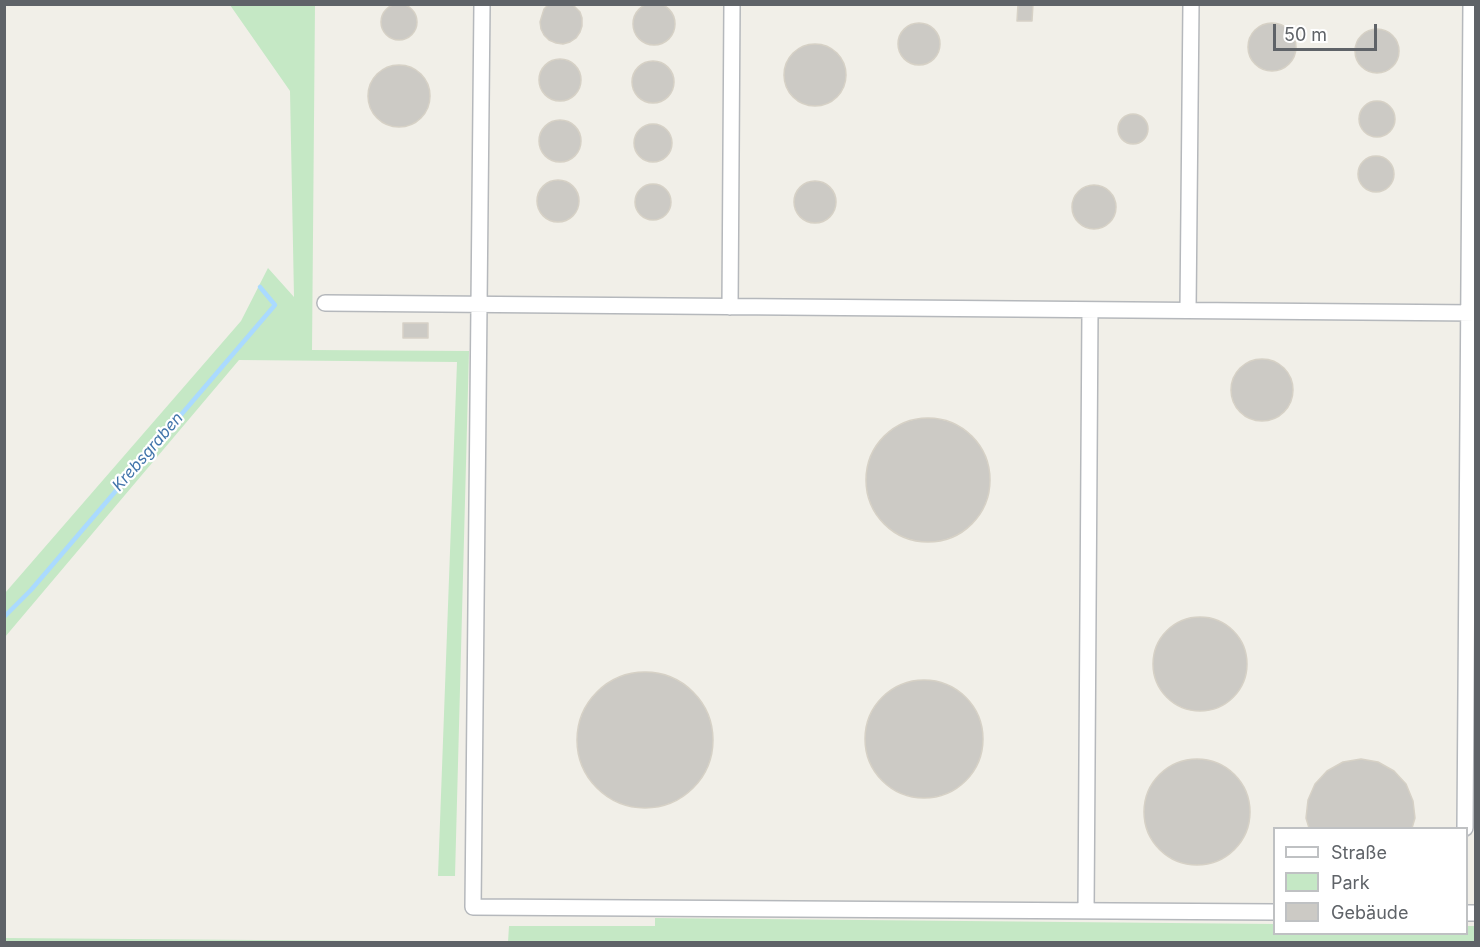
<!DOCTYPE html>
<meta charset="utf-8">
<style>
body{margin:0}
#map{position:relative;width:1480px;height:947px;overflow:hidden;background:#f1efe8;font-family:Inter,sans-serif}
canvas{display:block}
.frame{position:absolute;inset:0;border:6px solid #5f6368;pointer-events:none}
.legend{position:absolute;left:1273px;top:827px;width:195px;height:108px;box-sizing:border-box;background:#fff;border:2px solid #bfc1c3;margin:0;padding:8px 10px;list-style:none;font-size:18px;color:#5f6368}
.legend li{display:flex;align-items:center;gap:12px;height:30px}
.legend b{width:30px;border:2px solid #bfc1c3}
.scale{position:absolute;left:1273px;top:24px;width:104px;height:27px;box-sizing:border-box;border:3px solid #5f6368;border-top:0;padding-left:8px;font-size:18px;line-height:21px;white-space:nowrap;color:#5f6368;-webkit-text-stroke:4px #fff;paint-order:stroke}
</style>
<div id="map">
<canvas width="1480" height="947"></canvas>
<div class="frame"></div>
<ul class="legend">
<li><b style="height:8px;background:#fff"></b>Straße</li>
<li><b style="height:16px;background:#c5e8c5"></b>Park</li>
<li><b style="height:16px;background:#cccac5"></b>Gebäude</li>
</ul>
<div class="scale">50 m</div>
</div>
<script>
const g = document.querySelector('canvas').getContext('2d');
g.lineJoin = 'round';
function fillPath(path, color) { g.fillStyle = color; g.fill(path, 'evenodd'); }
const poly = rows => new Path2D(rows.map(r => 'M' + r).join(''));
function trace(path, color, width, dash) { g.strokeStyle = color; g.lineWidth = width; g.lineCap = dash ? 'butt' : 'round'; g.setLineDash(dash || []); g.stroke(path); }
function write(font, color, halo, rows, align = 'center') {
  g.font = font + ' Inter,sans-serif'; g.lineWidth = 4.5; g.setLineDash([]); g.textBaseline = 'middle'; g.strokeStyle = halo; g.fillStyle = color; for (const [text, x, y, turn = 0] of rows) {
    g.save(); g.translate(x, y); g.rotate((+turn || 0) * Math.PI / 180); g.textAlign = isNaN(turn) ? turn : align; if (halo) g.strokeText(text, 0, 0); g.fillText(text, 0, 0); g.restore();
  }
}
fillPath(poly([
 [230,5,315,5,312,350,469,351,455,876,438,876,457,362,239,360,5,637,5,593,241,321,268,268,294,297,290,91],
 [655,918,1274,924,1274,934,1466,934,1467,926,1475,926,1476,942,4,942,5,938,508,942,509,926,655,926]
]), '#c5e8c5');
trace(poly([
 [4,617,31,590,275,305,260,287]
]), '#aadaff', 4.5);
const building = poly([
 '633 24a21 21 0 1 1 42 0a21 21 0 1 1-42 0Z',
 '381 22a18 18 0 1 1 36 0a18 18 0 1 1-36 0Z',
 [572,4,580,12,582,18,582,26,580,32,576,38,570,42,563,44,556,43,549,40,544,35,541,29,540,22,544,9,549,4,572,4],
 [1018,4,1033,4,1032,21,1017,21,1018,4],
 '1248 47a24 24 0 1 1 48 0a24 24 0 1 1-48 0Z',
 '898 44a21 21 0 1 1 42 0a21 21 0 1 1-42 0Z',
 '1355 51a22 22 0 1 1 44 0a22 22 0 1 1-44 0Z',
 '784 75a31 31 0 1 1 62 0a31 31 0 1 1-62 0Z',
 '539 80a21 21 0 1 1 42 0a21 21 0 1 1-42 0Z',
 '632 82a21 21 0 1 1 42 0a21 21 0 1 1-42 0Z',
 '368 96a31 31 0 1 1 62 0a31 31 0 1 1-62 0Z',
 '1359 119a18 18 0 1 1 36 0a18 18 0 1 1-36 0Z',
 '1118 129a15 15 0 1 1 30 0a15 15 0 1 1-30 0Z',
 '539 141a21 21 0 1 1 42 0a21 21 0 1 1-42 0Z',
 '634 143a19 19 0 1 1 38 0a19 19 0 1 1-38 0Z',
 '1358 174a18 18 0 1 1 36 0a18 18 0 1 1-36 0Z',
 '537 201a21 21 0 1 1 42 0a21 21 0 1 1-42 0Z',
 '794 202a21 21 0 1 1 42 0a21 21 0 1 1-42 0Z',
 '635 202a18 18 0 1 1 36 0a18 18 0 1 1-36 0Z',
 '1072 207a22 22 0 1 1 44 0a22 22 0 1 1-44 0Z',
 [403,323,428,323,428,338,403,338,403,323],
 '1231 390a31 31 0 1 1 62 0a31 31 0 1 1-62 0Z',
 '866 480a62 62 0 1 1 124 0a62 62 0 1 1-124 0Z',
 '1153 664a47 47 0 1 1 94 0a47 47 0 1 1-94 0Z',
 '577 740a68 68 0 1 1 136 0a68 68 0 1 1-136 0Z',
 '865 739a59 59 0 1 1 118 0a59 59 0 1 1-118 0Z',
 [1361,759,1378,762,1394,771,1406,784,1413,801,1415,818,1412,828,1309,828,1306,818,1308,800,1315,784,1327,771,1343,762,1361,759],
 '1144 812a53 53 0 1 1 106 0a53 53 0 1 1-106 0Z'
]);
fillPath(building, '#cccac5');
trace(building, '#d6d1c6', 1.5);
const minor = poly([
 [482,4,473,907,1274,912],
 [325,303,1476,313],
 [730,307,732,4],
 [1188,310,1191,4],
 [1465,828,1471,4],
 [1086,911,1090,310],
 [1466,913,1476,913]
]);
trace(minor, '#b5b8bc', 18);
trace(minor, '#fff', 15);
write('italic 16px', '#4174aa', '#fff', [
 ["Krebsgraben",148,452,-49]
]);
</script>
